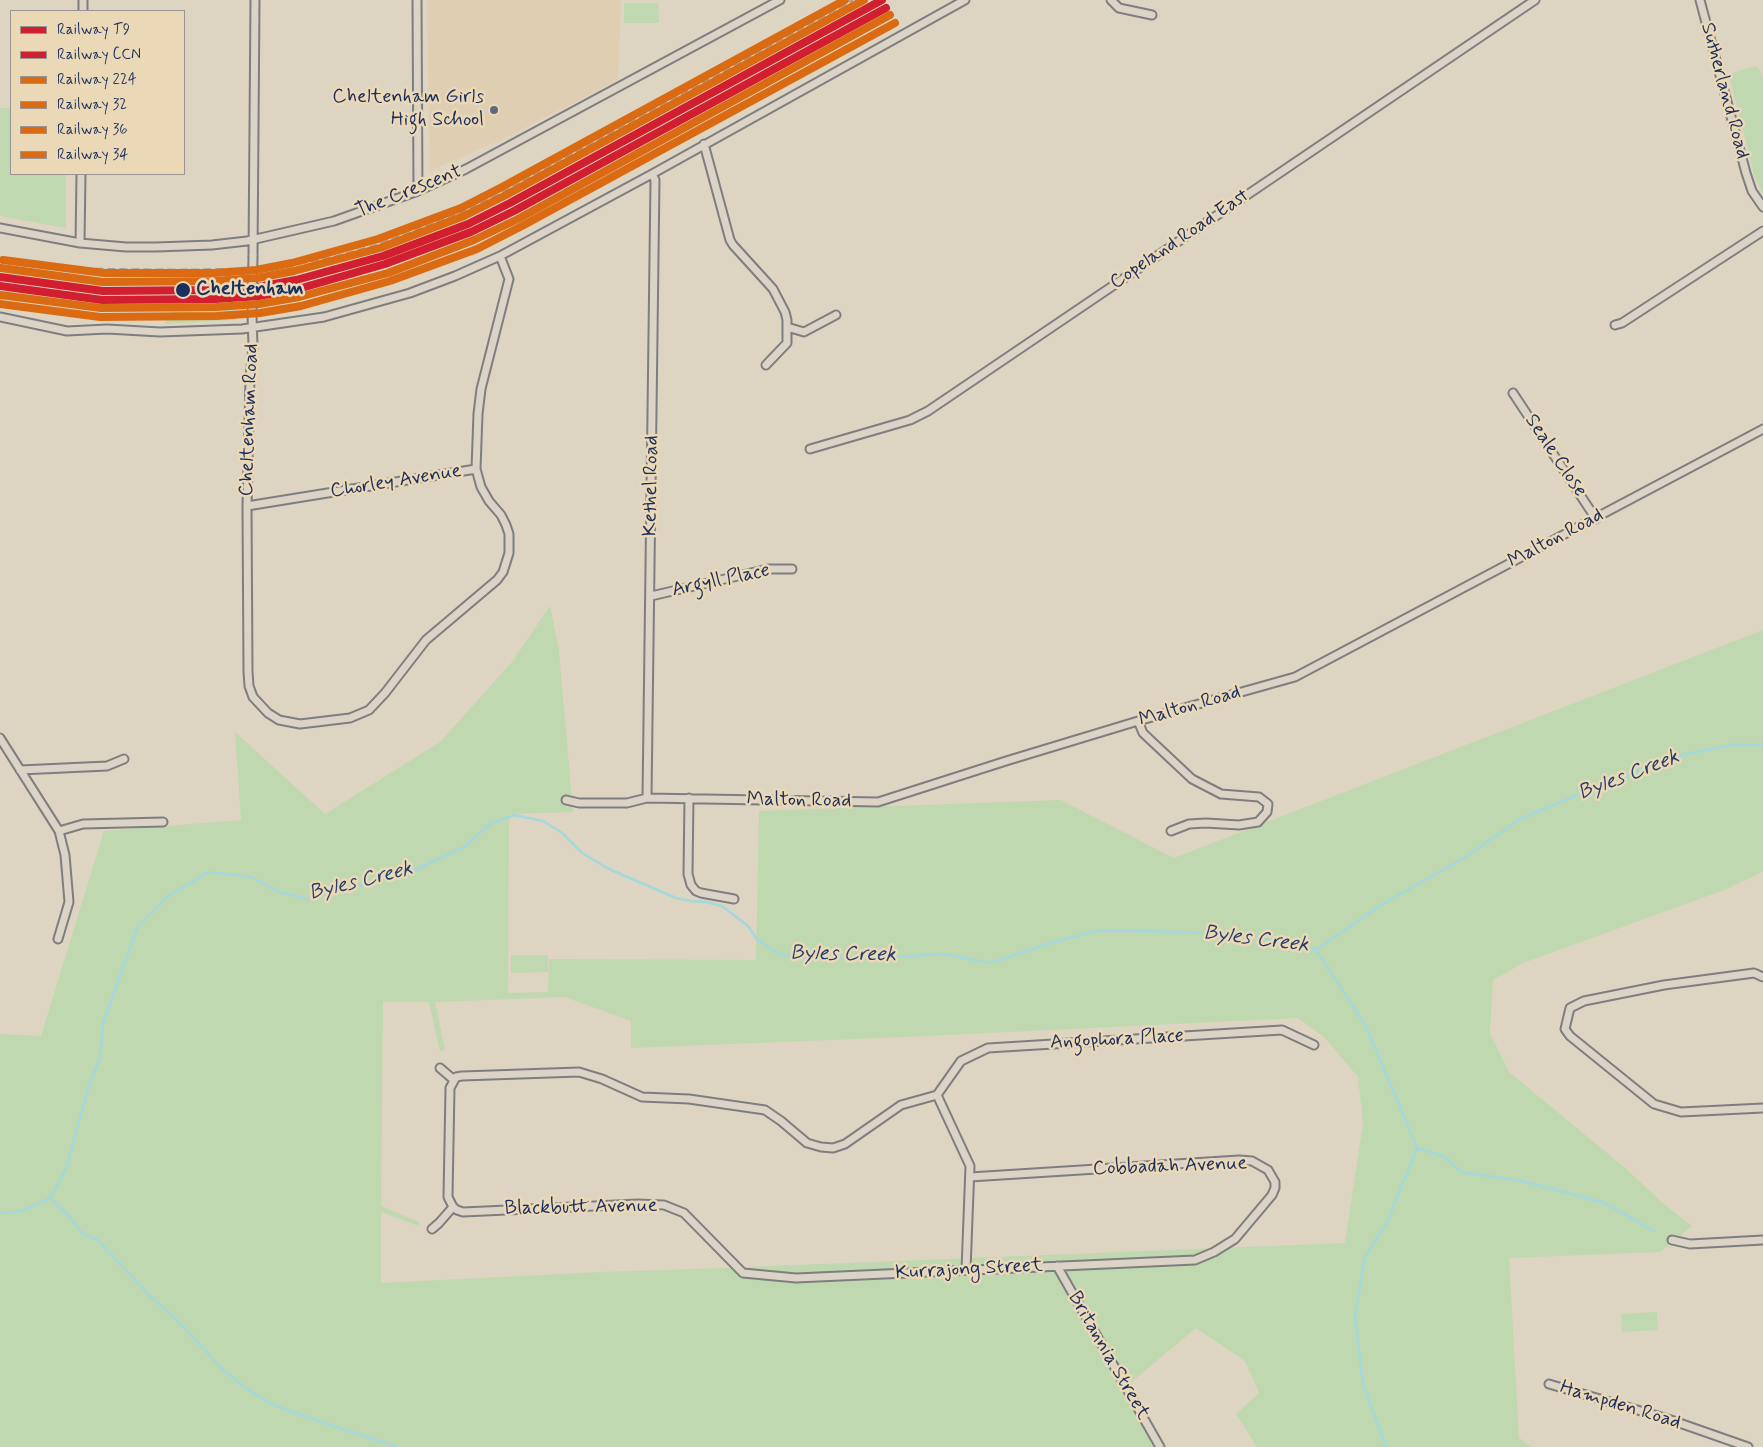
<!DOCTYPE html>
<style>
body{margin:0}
#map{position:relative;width:1763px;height:1447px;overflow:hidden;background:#ded4c2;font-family:Mynerve,sans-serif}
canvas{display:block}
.legend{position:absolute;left:10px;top:10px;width:175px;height:165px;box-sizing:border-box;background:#ead8b6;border:1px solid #979493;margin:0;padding:6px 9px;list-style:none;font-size:15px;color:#1b2f5e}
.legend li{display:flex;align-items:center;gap:10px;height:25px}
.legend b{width:25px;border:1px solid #979493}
</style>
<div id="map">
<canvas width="1763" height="1447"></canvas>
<ul class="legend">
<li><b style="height:6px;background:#d11f2f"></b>Railway T9</li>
<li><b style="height:6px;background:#d11f2f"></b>Railway CCN</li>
<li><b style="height:6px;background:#db6b13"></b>Railway 224</li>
<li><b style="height:6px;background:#db6b13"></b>Railway 32</li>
<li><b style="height:6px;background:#db6b13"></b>Railway 36</li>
<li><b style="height:6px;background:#db6b13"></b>Railway 34</li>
</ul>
</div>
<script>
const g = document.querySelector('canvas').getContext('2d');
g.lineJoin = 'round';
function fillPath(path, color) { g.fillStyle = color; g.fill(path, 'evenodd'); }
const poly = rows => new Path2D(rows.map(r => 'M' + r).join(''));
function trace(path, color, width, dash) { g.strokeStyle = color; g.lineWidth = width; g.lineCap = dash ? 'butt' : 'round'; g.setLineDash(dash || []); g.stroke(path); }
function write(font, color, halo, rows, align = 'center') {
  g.font = font + ' Mynerve,sans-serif'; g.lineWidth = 5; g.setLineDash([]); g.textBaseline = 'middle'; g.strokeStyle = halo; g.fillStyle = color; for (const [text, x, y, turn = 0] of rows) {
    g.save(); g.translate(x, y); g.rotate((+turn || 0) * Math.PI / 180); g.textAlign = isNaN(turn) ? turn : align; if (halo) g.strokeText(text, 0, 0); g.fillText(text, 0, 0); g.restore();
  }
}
fillPath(poly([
 [427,0,621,0,618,80,501,140,430,171]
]), '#e0ceb3');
fillPath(poly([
 [624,3,658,3,659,23,624,23],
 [1756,66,1762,73,1763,78,1763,193,1755,178,1729,74],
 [0,108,11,108,11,174,66,174,66,228,0,216],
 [233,309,236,320,164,324,175,311],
 [550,606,559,651,573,812,509,814,508,993,548,992,549,959,756,960,759,811,1061,800,1174,858,1763,630,1763,872,1724,890,1523,963,1493,980,1490,1033,1509,1072,1624,1167,1665,1205,1692,1226,1660,1252,1509,1258,1519,1438,1532,1447,1257,1447,1236,1414,1259,1393,1245,1361,1196,1328,1123,1389,1153,1447,0,1447,0,1034,41,1036,104,831,241,820,235,732,325,814,440,742,512,662],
 [565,997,631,1021,631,1048,905,1037,1298,1018,1324,1037,1358,1077,1363,1123,1345,1243,723,1268,602,1272,381,1283,381,1212,419,1226,419,1222,381,1206,383,1002,429,1002,440,1051,445,1050,435,1002],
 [511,955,548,955,548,972,511,973],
 [1657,1312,1658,1330,1622,1332,1621,1314]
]), '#bfd8af');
trace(poly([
 [1316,950,1366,1026,1417,1148,1387,1222,1365,1257,1355,1317,1363,1384,1386,1447],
 [1417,1148,1445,1157,1461,1172,1522,1181,1605,1203,1654,1231],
 [50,1198,69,1216,82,1233,98,1240,149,1295,178,1321,223,1370,249,1390,272,1404,315,1420,397,1447],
 [0,1212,6,1213,22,1211,50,1198,66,1169,89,1085,100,1058,103,1024,137,928,168,896,209,872,252,877,277,891,307,899,404,875,464,847,490,824,514,815,543,821,561,832,582,853,609,869,676,898,691,901,706,902,722,906,748,926,757,939,777,953,795,957,864,959,942,954,991,963,1051,943,1097,931,1141,931,1244,934,1316,950,1381,905,1464,858,1520,819,1596,787,1682,755,1731,745,1763,745]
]), '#a4d8dd', 2.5);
const minor = poly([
 [417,0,418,191],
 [1111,0,1119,8,1152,15],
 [1700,0,1746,173,1752,191,1763,207],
 [83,11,83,0],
 [704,144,730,240,733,245,773,289,785,312,787,320,787,343,766,365],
 [0,228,80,243,126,247,156,247,212,245,247,241,334,221,418,191,466,169,780,0],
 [80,243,81,174],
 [253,256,255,0],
 [252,315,253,346,250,378,247,506,248,671,249,686,253,697,268,713,279,720,300,724,350,718,369,710,385,693,426,640,497,580,503,572,509,553,509,534,506,525,501,515,489,501,481,487,476,469],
 [0,317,67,331,107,329,160,332,242,329,324,317,410,293,455,276,500,256,652,174,965,0],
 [1615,325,1622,323,1763,231],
 [787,327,804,332,836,315],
 [1513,393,1596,519],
 [810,449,910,420,928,411,1535,0],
 [247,506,476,469,478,414,481,389,509,279,500,256],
 [651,596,768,569,792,569],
 [1138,721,1143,733,1192,779,1221,794,1259,797,1268,804,1267,812,1258,822,1239,825,1206,823,1189,824,1171,831],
 [0,738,59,831,65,855,69,902,58,939],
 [20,770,107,766,124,759],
 [647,798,655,180,652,174],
 [689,798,688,874,691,885,696,891,701,893,734,899],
 [566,800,579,803,627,803,647,798,878,802,1006,761,1138,721,1295,677,1763,429],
 [59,831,83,824,163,822],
 [1763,977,1754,973,1664,985,1584,1001,1570,1008,1565,1029,1570,1036,1654,1104,1681,1112,1763,1108],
 [440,1068,454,1080],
 [937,1095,961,1061,988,1048,1282,1030,1314,1045],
 [432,1229,439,1223,453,1207],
 [1672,1240,1690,1244,1763,1240],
 [1057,1266,1160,1447],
 [966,1270,970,1166,937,1095,901,1105,845,1144,833,1148,821,1147,807,1143,781,1121,765,1110,689,1099,642,1097,602,1079,579,1072,462,1076,456,1077,450,1088,448,1197,453,1207,457,1210,463,1212,638,1204,664,1205,684,1213,743,1273,796,1278,1195,1260,1214,1252,1235,1239,1272,1195,1275,1188,1275,1182,1268,1170,1252,1161,1239,1160,970,1177],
 [1549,1384,1668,1419,1748,1447]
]);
trace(minor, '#7f7e7f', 11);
trace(minor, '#dad3c6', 7);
trace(poly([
 [0,259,67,268,96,269,178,270,239,269,302,263,334,257,377,245,461,213,500,194,853,0]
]), '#a19e9b', 2.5, [8, 4]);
const minorBridge = poly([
 [252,315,253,256]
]);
trace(minorBridge, '#7f7e7f', 11, []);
trace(minorBridge, '#dad3c6', 7);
trace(poly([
 [0,277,103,291,215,290,258,287,296,280,383,256,468,224,510,203,882,0]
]), '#d11f2f', 8);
trace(poly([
 [0,286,102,300,216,299,259,296,298,289,385,264,471,232,514,211,886,8]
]), '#d11f2f', 8);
trace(poly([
 [1,268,103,282,215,281,257,278,294,271,380,248,464,216,506,195,864,0]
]), '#db6b13', 8);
trace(poly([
 [0,295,101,308,216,307,259,304,299,297,388,273,474,240,518,219,890,15]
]), '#db6b13', 8);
trace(poly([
 [3,260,104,273,214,273,256,270,292,263,378,239,461,208,502,187,845,0]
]), '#db6b13', 8);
trace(poly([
 [0,304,100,317,217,316,260,313,301,306,390,281,477,249,522,226,895,23]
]), '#db6b13', 8);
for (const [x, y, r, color] of [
 [494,110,5,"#5f6981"],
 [183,290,8,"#1b2f5e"]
]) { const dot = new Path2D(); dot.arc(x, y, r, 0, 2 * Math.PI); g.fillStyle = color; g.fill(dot); trace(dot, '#ead8b6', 2); }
write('20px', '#1b2f5e', '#ead8b6', [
 ["Sutherland Road",1724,91,75],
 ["The Crescent",409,192,-22],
 ["Copeland Road East",1180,240,-34],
 ["Cheltenham Road",250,420,-88],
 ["Seale Close",1555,456,56],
 ["Chorley Avenue",396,482,-9],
 ["Kethel Road",652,486,-89],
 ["Malton Road",1556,539,-28],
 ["Argyll Place",721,581,-12],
 ["Malton Road",1190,707,-16],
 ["Malton Road",799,801,1],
 ["Angophora Place",1117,1040,-3],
 ["Cobbadah Avenue",1170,1167,-2],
 ["Blackbutt Avenue",581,1208,-1],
 ["Kurrajong Street",969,1270,-3],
 ["Britannia Street",1108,1356,60],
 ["Hampden Road",1620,1406,17]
]);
write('20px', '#1b2f5e', '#ead8b6', [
 ["Cheltenham Girls",484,98],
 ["High School",484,121]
], 'right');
write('bold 20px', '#1b2f5e', '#ead8b6', [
 ["Cheltenham",196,290]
], 'left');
write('italic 21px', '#26406c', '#ead8b6', [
 ["Byles Creek",1629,776,-21],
 ["Byles Creek",361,882,-14],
 ["Byles Creek",1256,940,7],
 ["Byles Creek",843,955,1]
]);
</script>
